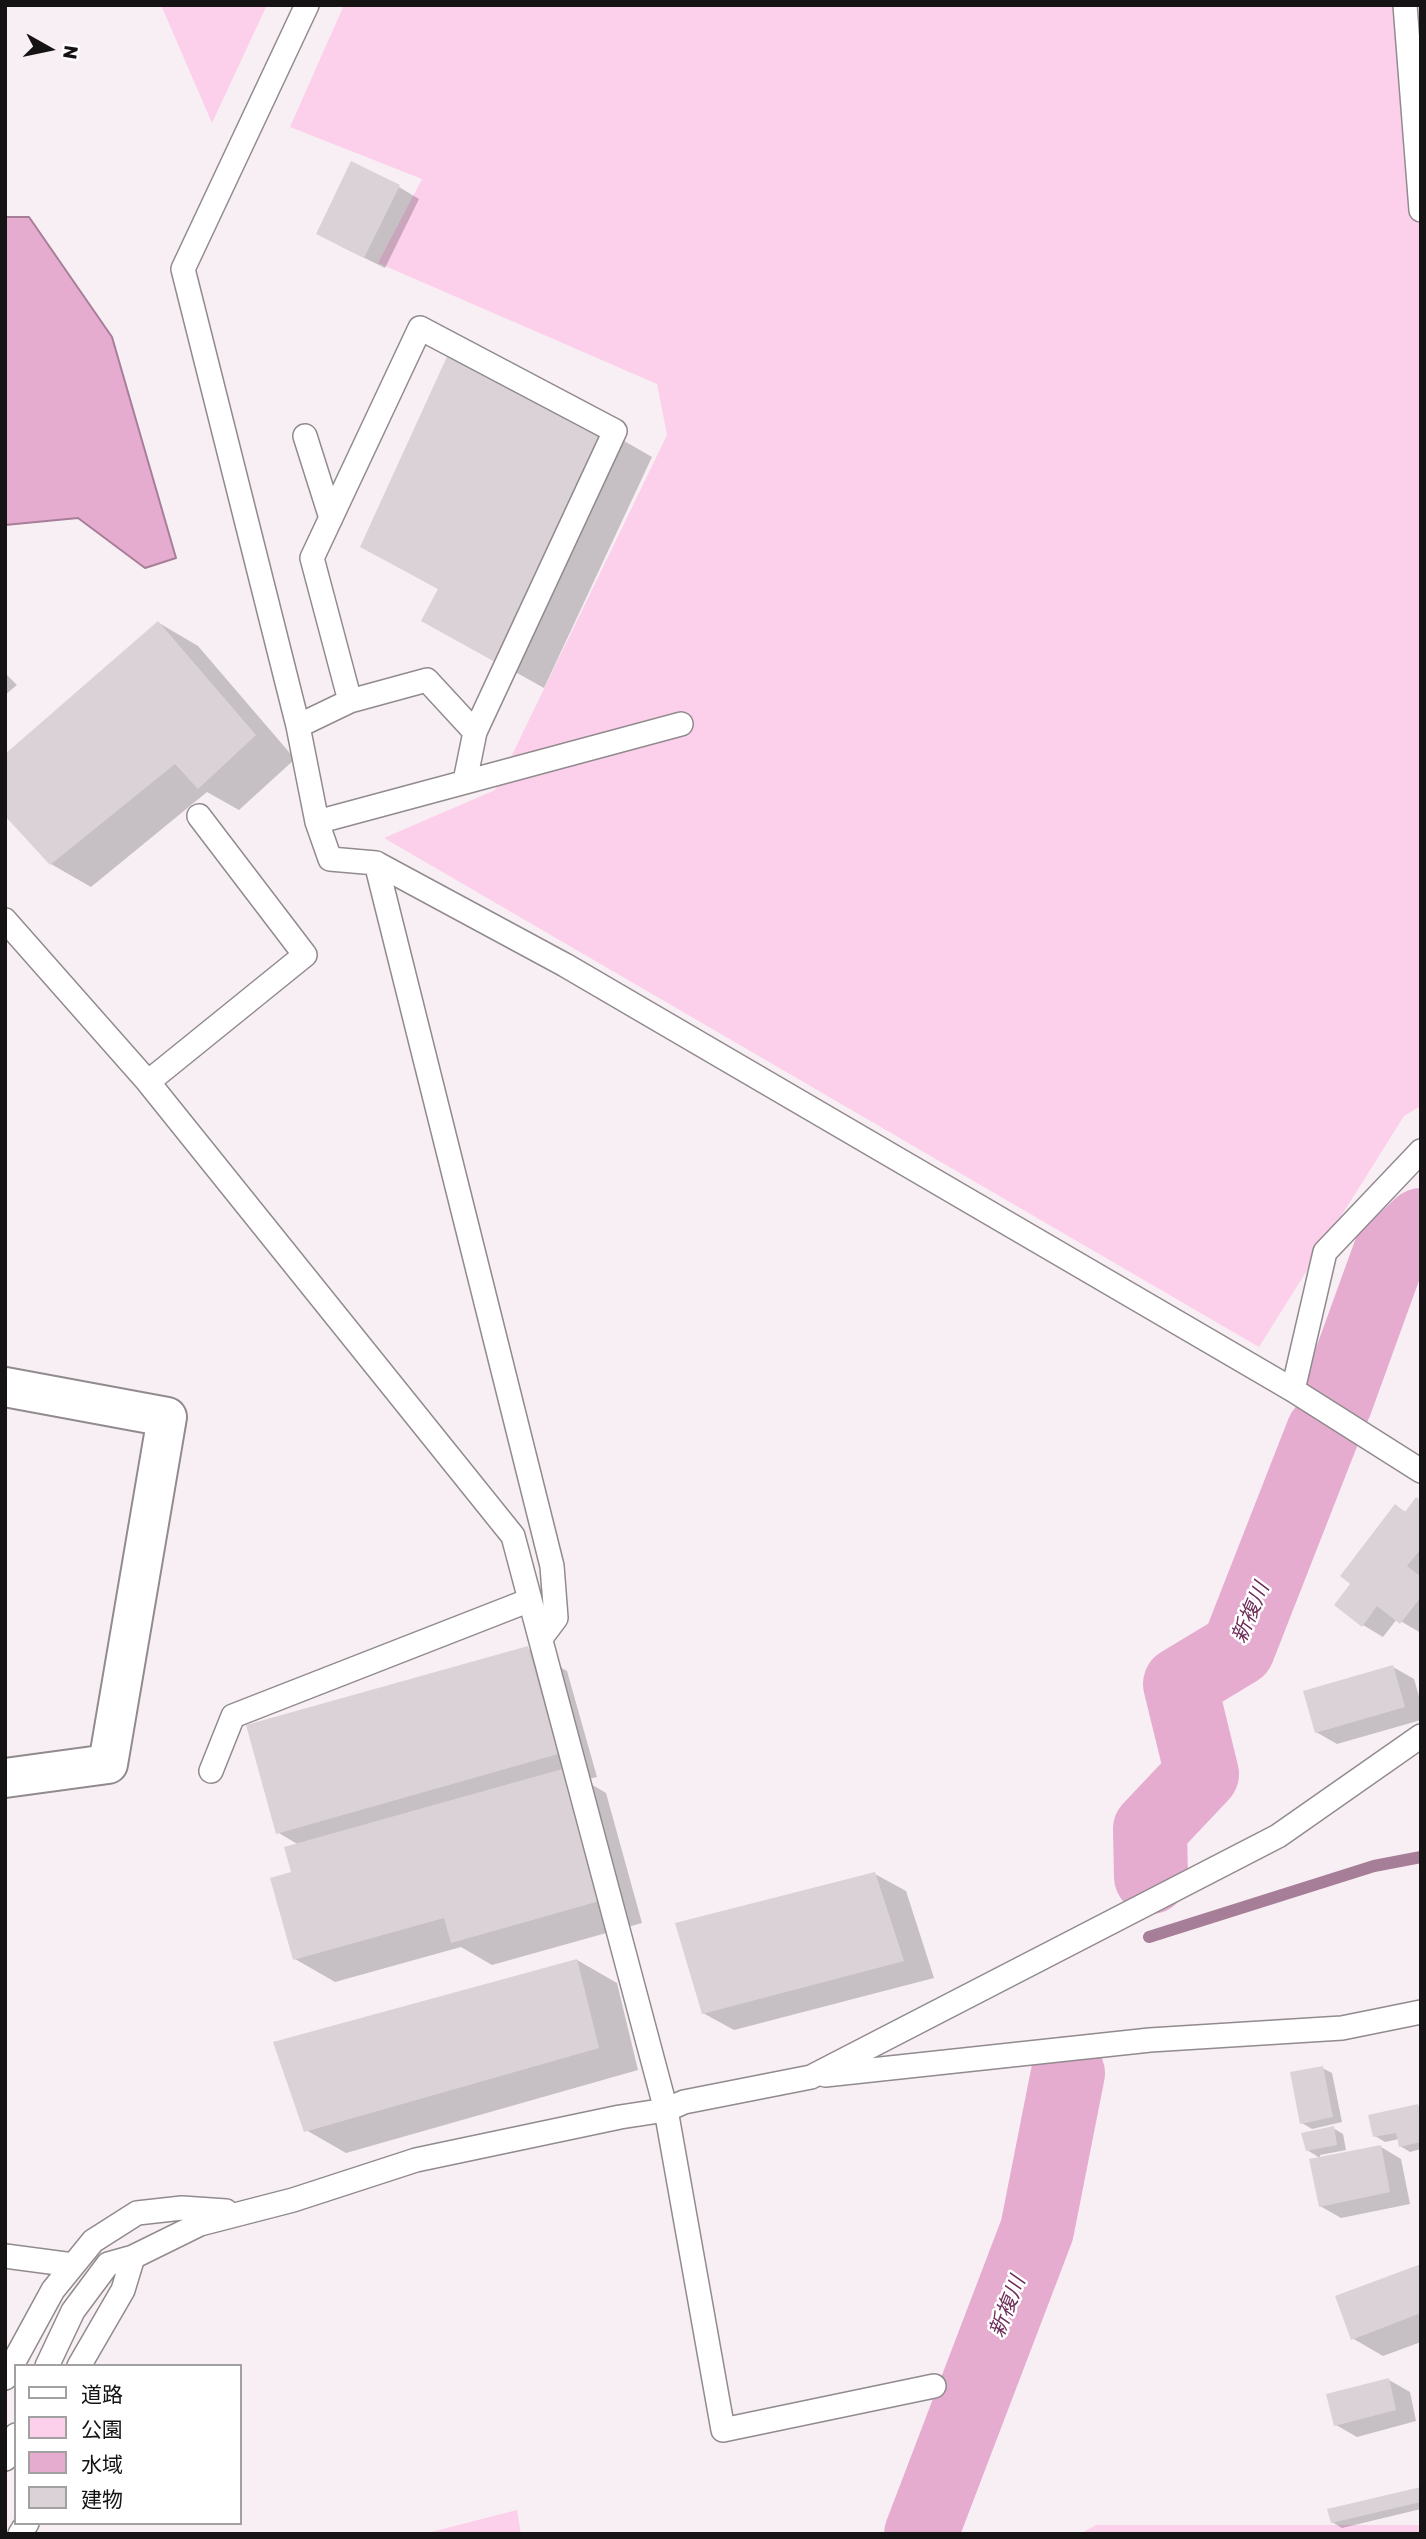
<!DOCTYPE html>
<meta charset="utf-8">
<style>
body{margin:0}
#map{position:relative;width:1426px;height:2539px;overflow:hidden;background:#f8eff4;font-family:Rubik,"Noto Sans JP",sans-serif}
canvas{display:block}
.frame{position:absolute;inset:0;border:7px solid #161315;pointer-events:none}
.legend{position:absolute;left:14px;top:2364px;width:228px;height:161px;box-sizing:border-box;background:#fff;border:2px solid #a2a1a1;margin:0;padding:9px 12px;list-style:none;font-size:21px;color:#161315}
.legend li{display:flex;align-items:center;gap:14px;height:35px}
.legend b{width:35px;border:2px solid #a2a1a1}
.north{position:absolute;left:14px;top:14px;width:70px;height:70px;-webkit-text-stroke:5px #fff;paint-order:stroke;rotate:99deg;font-size:19px;font-weight:700;line-height:28px;text-align:center;color:#161315}
.north::after{content:'';display:block;margin:auto;width:24px;height:32px;background:#161315;clip-path:polygon(50% 0,100% 100%,50% 72%,0 100%)}
</style>
<div id="map">
<canvas width="1426" height="2539"></canvas>
<div class="frame"></div>
<ul class="legend">
<li><b style="height:9px;background:#fff"></b>道路</li>
<li><b style="height:19px;background:#fcd0ea"></b>公園</li>
<li><b style="height:19px;background:#e5accf"></b>水域</li>
<li><b style="height:19px;background:#dbd2d7"></b>建物</li>
</ul>
<div class="north">N</div>
</div>
<script>
const g = document.querySelector('canvas').getContext('2d');
g.lineJoin = 'round';
function fillPath(path, color) { g.fillStyle = color; g.fill(path, 'evenodd'); }
const poly = rows => new Path2D(rows.map(r => 'M' + r).join(''));
function trace(path, color, width, dash) { g.strokeStyle = color; g.lineWidth = width; g.lineCap = dash ? 'butt' : 'round'; g.setLineDash(dash || []); g.stroke(path); }
function write(font, color, halo, rows, align = 'center') {
  g.font = font + ' Rubik,"Noto Sans JP",sans-serif'; g.lineWidth = 5; g.setLineDash([]); g.textBaseline = 'middle'; g.strokeStyle = halo; g.fillStyle = color; for (const [text, x, y, turn = 0] of rows) {
    g.save(); g.translate(x, y); g.rotate((+turn || 0) * Math.PI / 180); g.textAlign = isNaN(turn) ? turn : align; if (halo) g.strokeText(text, 0, 0); g.fillText(text, 0, 0); g.restore();
  }
}
fillPath(poly([
 [161,5,267,5,212,123],
 [344,5,1421,5,1421,1106,1404,1116,1259,1347,384,838,495,790,667,435,657,384,378,263,422,179,290,127],
 [517,2510,521,2534,423,2534],
 [1096,2525,1421,2525,1421,2534,1080,2534]
]), '#fcd0ea');
const water = poly([
 [5,217,29,217,112,337,176,558,145,568,78,518,5,525,5,217]
]);
fillPath(water, '#e5accf');
trace(water, '#a77e97', 2);
fillPath(poly([
 [399,187,419,199,385,268,338,245],
 [612,434,652,457,544,688,463,643,440,590,362,547],
 [159,623,198,646,295,759,239,810,207,792,91,887,51,864],
 [5,673,17,685,5,695],
 [1421,1501,1421,1633,1397,1619,1383,1637,1363,1625,1353,1584,1395,1506,1406,1512],
 [527,1648,567,1671,597,1777,584,1780,606,1793,642,1923,492,1965,461,1947,335,1982,295,1959,293,1873,299,1845,277,1832],
 [1393,1667,1414,1679,1421,1703,1421,1720,1337,1744,1316,1732],
 [875,1874,906,1891,934,1978,734,2030,703,2013],
 [577,1960,617,1983,638,2070,346,2153,306,2130],
 [1322,2068,1332,2073,1342,2122,1312,2129,1302,2123],
 [1418,2106,1421,2108,1421,2149,1410,2152,1400,2146,1399,2139,1385,2142,1375,2136],
 [1333,2128,1343,2134,1346,2150,1320,2155,1320,2158,1307,2150],
 [1381,2147,1401,2159,1410,2204,1341,2218,1320,2206],
 [1421,2266,1421,2342,1383,2356,1352,2338],
 [1389,2380,1410,2392,1416,2421,1357,2437,1336,2425],
 [1421,2489,1421,2509,1342,2528,1332,2522]
]), '#0003');
trace(poly([
 [1149,1937,1374,1866,1421,1857]
]), '#a77e97', 12);
trace(poly([
 [1335,1404,1389,1255,1421,1225],
 [1151,1877,1150,1829,1202,1774,1180,1684,1238,1649,1323,1432],
 [921,2534,1037,2230,1068,2073]
]), '#e5accf', 74);
fillPath(poly([
 [351,161,400,185,364,258,316,234],
 [450,350,613,432,504,667,421,621,438,589,360,547],
 [158,621,256,735,198,789,175,764,50,865,5,816,5,754],
 [1416,1497,1421,1500,1421,1549,1407,1566,1421,1577,1421,1597,1400,1624,1377,1606,1362,1627,1334,1605,1350,1584,1340,1576,1395,1504,1405,1512],
 [528,1646,558,1754,276,1834,246,1725],
 [1393,1665,1405,1707,1315,1733,1303,1691],
 [566,1768,603,1900,451,1943,444,1918,293,1960,270,1878,291,1872,284,1847],
 [875,1872,904,1961,702,2014,675,1923],
 [577,1959,599,2048,304,2132,273,2042],
 [1323,2066,1333,2117,1300,2124,1290,2072],
 [1418,2104,1421,2119,1421,2142,1399,2147,1396,2133,1373,2137,1368,2115],
 [1334,2126,1337,2145,1306,2151,1301,2133],
 [1381,2145,1390,2192,1319,2207,1309,2159],
 [1421,2264,1421,2313,1351,2340,1335,2296],
 [1389,2378,1396,2410,1334,2426,1326,2394],
 [1421,2487,1421,2502,1331,2523,1327,2509]
]), '#dbd2d7');
const service = poly([
 [307,5,183,269,298,726,317,822,330,859,376,863,552,1566,556,1618,541,1638],
 [1405,5,1421,210],
 [305,436,331,518],
 [350,701,312,558,420,328,615,431,475,732,465,781],
 [298,726,350,701,427,680,475,732],
 [317,822,681,724],
 [376,863,565,965,1293,1390,1421,1471],
 [5,920,148,1082,513,1536,666,2110,723,2430,934,2386],
 [148,1082,305,955,199,816],
 [1293,1390,1325,1252,1421,1151],
 [211,1771,233,1716,530,1600],
 [825,2075,1150,2040,1342,2028,1421,2012],
 [5,2256,73,2265],
 [47,2366,73,2311,108,2264,133,2257,200,2224,293,2200,416,2160,620,2117,666,2110,684,2102,811,2077,1278,1836,1421,1736],
 [79,2366,123,2290,133,2257],
 [5,2378,53,2290,93,2241,137,2213,182,2208,226,2211],
 [5,2459,16,2435],
 [20,2534,27,2523]
]);
const minor = poly([
 [5,1387,167,1417,108,1764,5,1778]
]);
trace(service, '#918a8e', 26);
trace(minor, '#918a8e', 42);
trace(service, '#fff', 23);
trace(minor, '#fff', 38);
write('italic 21px', '#6f2d5a', '#fff', [
 ["新複川",1251,1613,-67],
 ["新複川",1008,2307,-69]
]);
</script>
